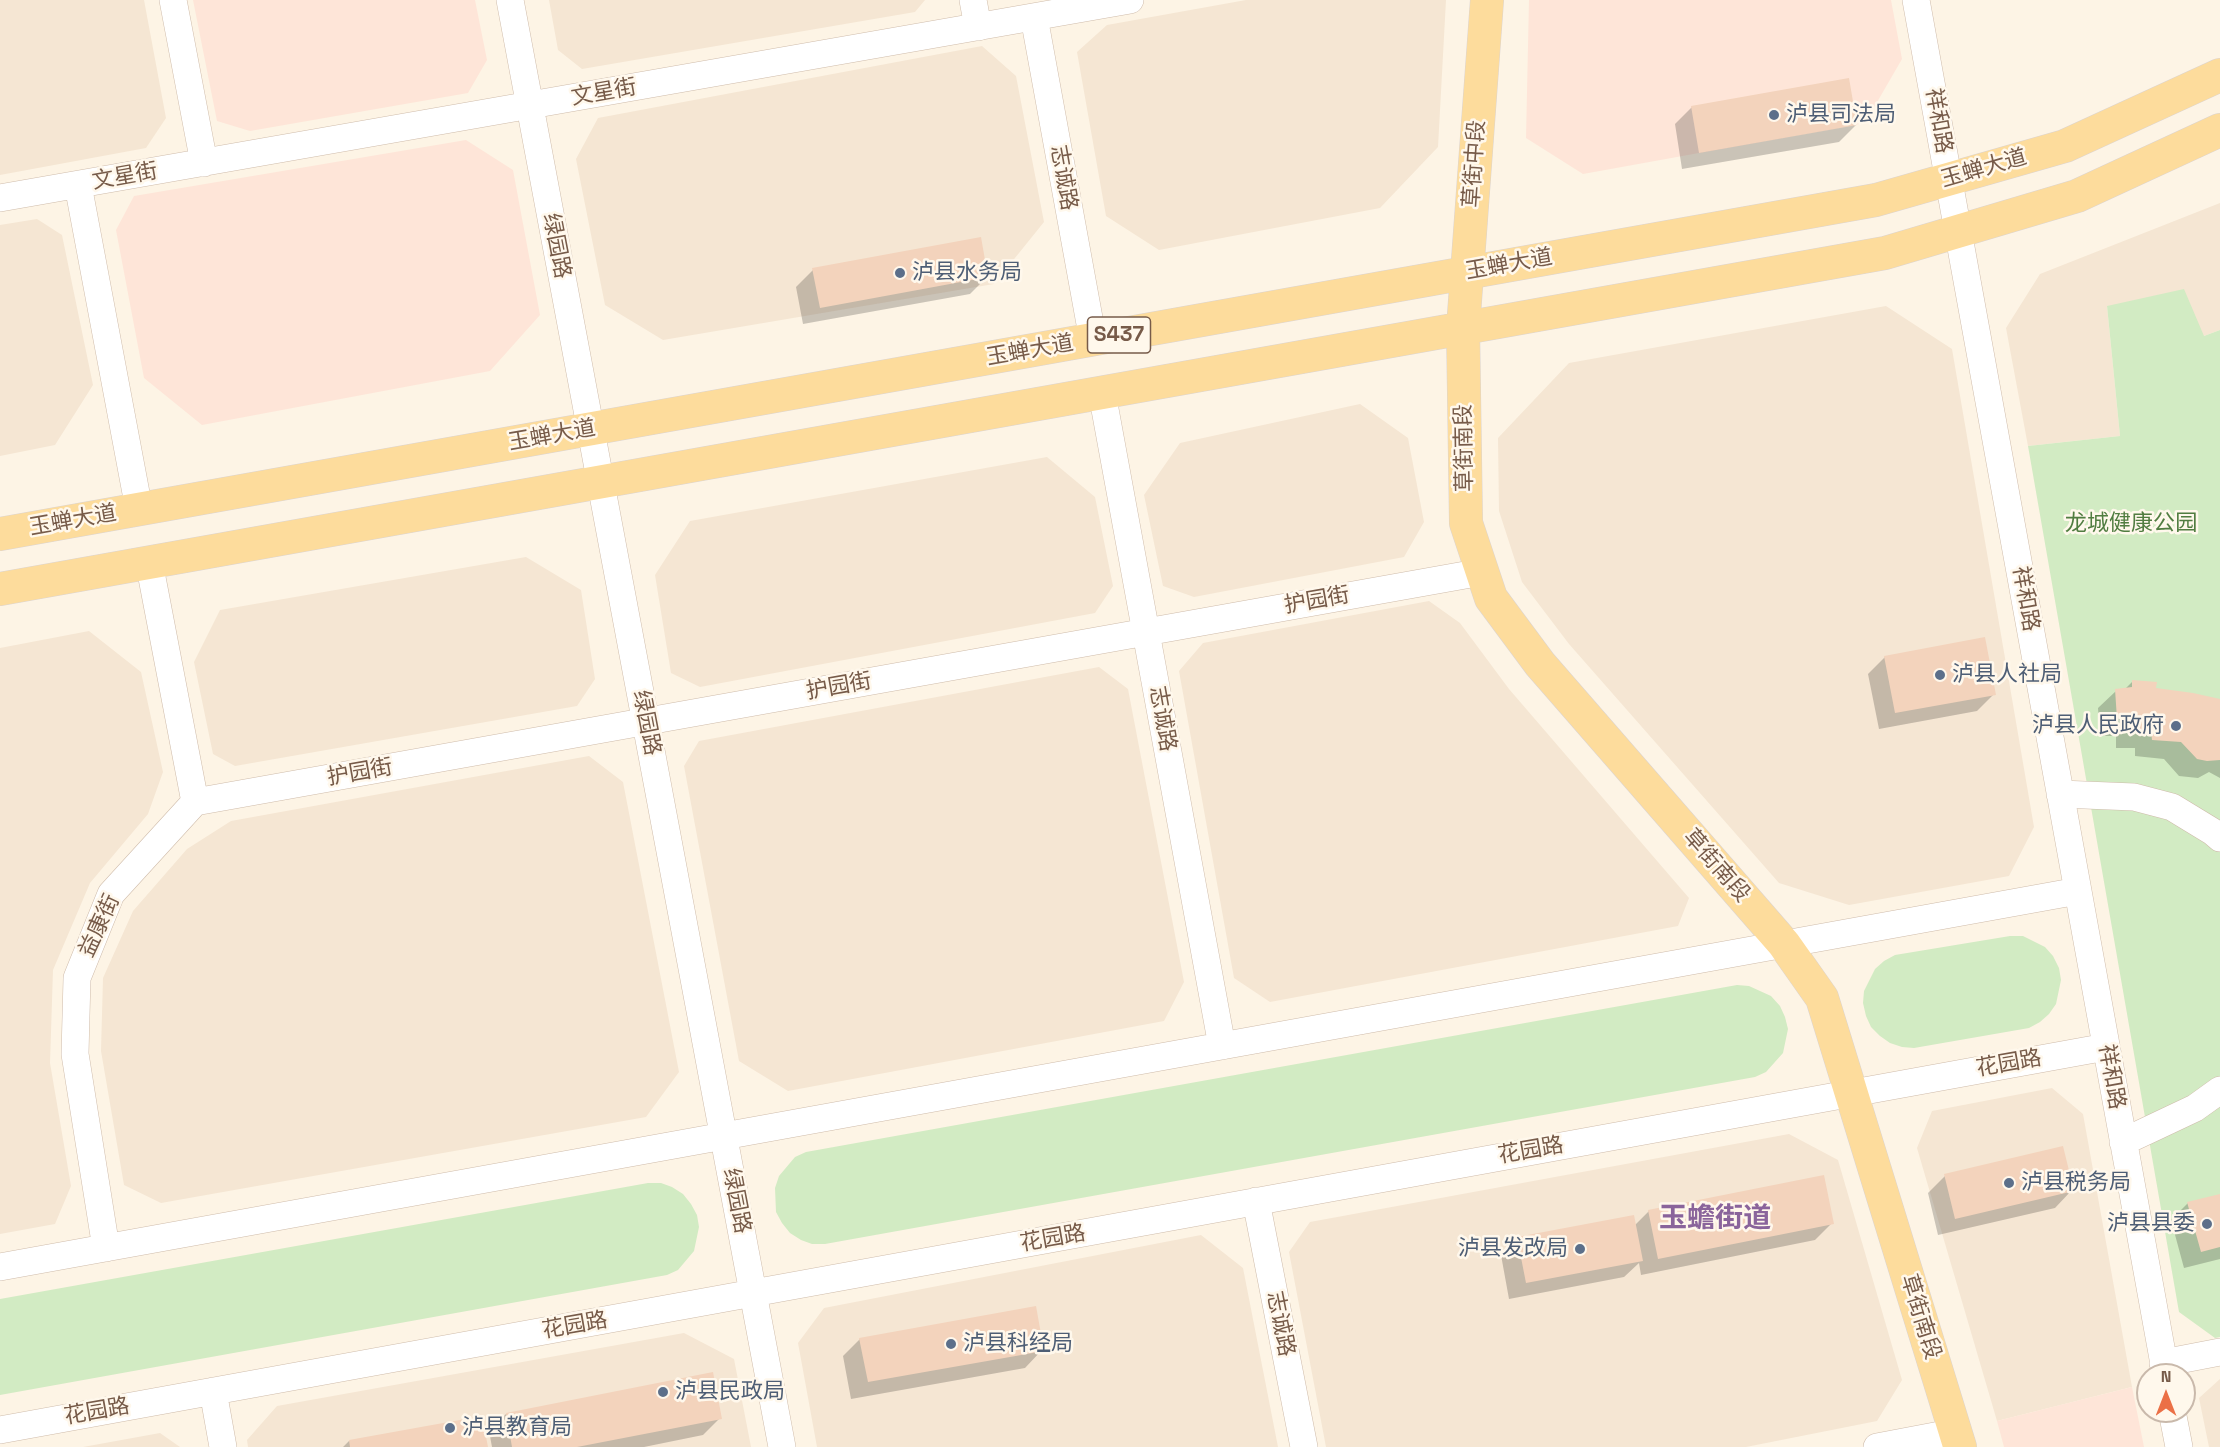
<!DOCTYPE html>
<meta charset="utf-8">
<style>
body{margin:0}
#map{position:relative;width:2220px;height:1447px;overflow:hidden;background:#fdf4e5;font-family:"Space Grotesk",sans-serif}
canvas{display:block}
.north{position:absolute;left:2136px;top:1363px;width:60px;height:60px;box-sizing:border-box;background:#fff8ec;border:2px solid #c9b9ab;border-radius:50%;rotate:0deg;font-size:16px;font-weight:700;line-height:24px;text-align:center;color:#775b49}
.north::after{content:'';display:block;margin:auto;width:21px;height:27px;background:#eb7046;clip-path:polygon(50% 0,100% 100%,50% 72%,0 100%)}
</style>
<div id="map">
<canvas width="2220" height="1447"></canvas>
<div class="north">N</div>
</div>
<script>
const g = document.querySelector('canvas').getContext('2d');
g.lineJoin = 'round';
function fillPath(path, color) { g.fillStyle = color; g.fill(path, 'evenodd'); }
const poly = rows => new Path2D(rows.map(r => 'M' + r).join(''));
function trace(path, color, width, dash) { g.strokeStyle = color; g.lineWidth = width; g.lineCap = dash ? 'butt' : 'round'; g.setLineDash(dash || []); g.stroke(path); }
function write(font, color, halo, rows, align = 'center') {
  g.font = font + ' "Space Grotesk","Noto Sans SC",sans-serif'; g.lineWidth = 5; g.setLineDash([]); g.textBaseline = 'middle'; g.strokeStyle = halo; g.fillStyle = color; for (const [text, x, y, turn = 0] of rows) {
    g.save(); g.translate(x, y); g.rotate((+turn || 0) * Math.PI / 180); g.textAlign = isNaN(turn) ? turn : align; if (halo) g.strokeText(text, 0, 0); g.fillText(text, 0, 0); g.restore();
  }
}
fillPath(poly([
 [0,0,144,0,166,118,146,148,0,175],
 [549,0,925,0,915,12,582,69,558,50],
 [1246,0,1446,0,1438,147,1380,208,1159,250,1106,216,1077,52,1107,25],
 [982,46,1016,76,1044,222,994,284,663,340,605,305,576,159,598,118],
 [2220,203,2220,330,2204,336,2107,306,2120,436,2028,446,2006,328,2040,274],
 [37,219,62,235,93,385,55,445,0,456,0,225],
 [1886,306,1952,349,2034,827,2009,876,1849,905,1779,883,1569,644,1522,582,1499,511,1498,438,1569,363],
 [1360,404,1408,438,1424,522,1404,557,1194,597,1163,586,1144,495,1180,443],
 [1047,457,1095,497,1113,586,1095,613,700,687,671,673,655,575,690,521],
 [526,557,581,590,595,679,577,706,235,766,213,754,194,662,220,610],
 [1429,601,1460,623,1509,689,1689,898,1678,926,1270,1002,1234,978,1179,671,1203,643],
 [89,631,141,672,163,772,148,814,90,883,53,970,50,1063,71,1186,55,1224,0,1234,0,648],
 [1099,667,1128,689,1184,982,1164,1021,788,1091,739,1061,684,766,699,741],
 [589,756,623,782,679,1072,646,1117,161,1203,124,1185,101,1051,103,978,133,911,187,849,231,821],
 [2052,1088,2083,1114,2132,1387,1997,1421,1917,1148,1932,1111],
 [1789,1134,1838,1160,1902,1380,1877,1421,1746,1447,1326,1447,1289,1252,1310,1222],
 [1201,1235,1243,1268,1278,1447,817,1447,798,1343,824,1308],
 [684,1333,734,1359,751,1447,248,1447,247,1440,277,1406],
 [2220,1379,2220,1447,2209,1447,2199,1398],
 [160,1433,180,1447,83,1447]
]), '#f5e6d3');
fillPath(poly([
 [193,0,475,0,487,60,468,93,250,131,217,121],
 [1529,0,1891,0,1902,59,1865,123,1583,174,1526,138],
 [466,140,513,170,540,315,490,371,202,425,144,378,116,230,134,196],
 [2132,1387,2144,1447,2004,1447,1997,1421]
]), '#fee5d8');
fillPath(poly([
 [2184,289,2204,336,2220,330,2220,1337,2215,1338,2179,1312,2028,446,2120,436,2107,306],
 [2010,936,2023,936,2045,947,2053,956,2059,968,2061,980,2056,1004,2049,1014,2040,1022,2029,1028,1914,1048,1902,1047,1890,1043,1880,1036,1871,1027,1866,1016,1863,1003,1864,991,1875,969,1884,961,1895,955],
 [1737,985,1749,986,1771,996,1780,1006,1785,1017,1788,1029,1783,1053,1766,1072,1755,1077,825,1244,812,1244,801,1240,790,1233,782,1223,776,1212,775,1188,779,1176,795,1157,806,1152],
 [648,1183,661,1183,672,1187,683,1194,691,1204,697,1215,699,1227,694,1251,678,1270,667,1275,0,1395,0,1299]
]), '#d2ebc3');
fillPath(poly([
 [1692,107,1856,125,1839,142,1682,169,1675,124],
 [813,270,987,277,970,294,803,324,796,287],
 [1885,657,1994,694,1977,711,1879,729,1868,674],
 [2133,681,2154,689,2220,701,2220,778,2209,772,2198,778,2179,776,2164,759,2135,756,2135,748,2116,748,2116,736,2100,736,2098,708,2116,691,2124,690],
 [1945,1176,2072,1190,2055,1208,1938,1235,1928,1193],
 [2220,1196,2220,1259,2184,1268,2171,1220,2188,1203],
 [1649,1211,1832,1223,1815,1240,1641,1275,1639,1263,1624,1277,1509,1299,1501,1255,1518,1238,1634,1226],
 [860,1339,1042,1350,1025,1368,851,1399,843,1356],
 [506,1414,720,1418,703,1435,644,1447,492,1447,489,1431],
 [349,1441,486,1447,343,1447]
]), '#0003');
fillPath(poly([
 [1849,78,1857,125,1699,153,1691,106],
 [981,237,988,277,820,308,812,268],
 [1985,637,1996,695,1895,713,1884,656],
 [2132,680,2157,682,2156,688,2193,693,2220,699,2220,760,2207,761,2197,759,2181,742,2152,740,2151,732,2132,732,2132,719,2117,719,2115,689,2132,687],
 [2063,1146,2074,1191,1955,1219,1944,1174],
 [1824,1175,1834,1224,1658,1259,1648,1210],
 [2220,1194,2220,1247,2201,1252,2187,1202],
 [1634,1215,1643,1261,1526,1283,1517,1237],
 [1036,1306,1044,1351,868,1382,859,1338],
 [713,1372,722,1419,577,1447,512,1447,506,1413],
 [482,1416,488,1447,350,1447,349,1440]
]), '#f3d3bc');
const minor = poly([
 [173,0,204,163],
 [510,0,782,1447],
 [973,0,978,27],
 [1916,0,2166,1375],
 [1034,17,1093,340],
 [78,185,139,509],
 [0,198,1130,0],
 [1102,393,1222,1046],
 [2060,794,2134,797,2172,807,2213,832,2220,838],
 [195,802,1482,572],
 [2123,1142,2195,1108,2220,1090],
 [1256,1201,1304,1447],
 [106,1248,75,1054,77,978,111,894,195,802,149,562],
 [0,1267,2078,891],
 [2163,1363,2220,1352],
 [213,1391,223,1447],
 [2172,1411,2179,1447],
 [0,1430,2106,1047],
 [1877,1447,1956,1432]
]);
const major = poly([
 [1487,0,1463,328,1466,523,1491,598,1540,664,1784,944,1822,998,1960,1447],
 [0,534,1876,200,2065,146,2220,75],
 [0,589,1885,253,2077,196,2220,130]
]);
trace(minor, '#cfbcab', 28);
trace(major, '#dcd4d0', 34);
trace(minor, '#fff', 27);
trace(major, '#fddc9c', 33);
for (const [x, y, r, color] of [
 [1774,115,6,"#5c6f8a"],
 [900,273,6,"#5c6f8a"],
 [1940,675,6,"#5c6f8a"],
 [2176,726,6,"#5c6f8a"],
 [2009,1183,6,"#5c6f8a"],
 [2207,1224,6,"#5c6f8a"],
 [1580,1249,6,"#5c6f8a"],
 [951,1344,6,"#5c6f8a"],
 [663,1392,6,"#5c6f8a"],
 [450,1428,6,"#5c6f8a"]
]) { const dot = new Path2D(); dot.arc(x, y, r, 0, 2 * Math.PI); g.fillStyle = color; g.fill(dot); trace(dot, '#fff8ec', 2); }
for (const [x, y, w] of [
 [1119,335,63]
]) { const box = new Path2D(); box.roundRect(x - w / 2, y - 18, w, 36, 4.5); g.fillStyle = '#fff8ec'; g.fill(box); trace(box, '#775b49', 1.5); }
write('bold 21px', '#775b49', null, [
 ["S437",1119,335]
]);
write('22px', '#775b49', '#fff8ec', [
 ["文星街",604,93,-10],
 ["祥和路",1938,121,80],
 ["草街中段",1475,164,-86],
 ["玉蝉大道",1984,169,-16],
 ["文星街",125,177,-10],
 ["志诚路",1063,178,80],
 ["绿园路",556,246,79],
 ["玉蝉大道",1509,265,-10],
 ["玉蝉大道",1030,351,-10],
 ["玉蝉大道",552,436,-10],
 ["草街南段",1465,448,-91],
 ["玉蝉大道",73,521,-10],
 ["祥和路",2025,599,80],
 ["护园街",1317,601,-10],
 ["护园街",839,687,-10],
 ["志诚路",1162,719,80],
 ["绿园路",646,723,79],
 ["护园街",360,773,-10],
 ["草街南段",1716,866,49],
 ["益康街",100,926,-65],
 ["花园路",2009,1064,-10],
 ["祥和路",2111,1077,80],
 ["花园路",1531,1151,-10],
 ["绿园路",736,1201,79],
 ["花园路",1053,1239,-10],
 ["草街南段",1920,1317,73],
 ["志诚路",1280,1324,79],
 ["花园路",575,1326,-10],
 ["花园路",97,1412,-10]
]);
write('22px', '#4e5e75', '#fff8ec', [
 ["泸县司法局",1786,115],
 ["泸县水务局",912,273],
 ["泸县人社局",1952,675],
 ["泸县人民政府",2164,726,"right"],
 ["泸县税务局",2021,1183],
 ["泸县县委",2195,1224,"right"],
 ["泸县发改局",1568,1249,"right"],
 ["泸县科经局",963,1344],
 ["泸县民政局",675,1392],
 ["泸县教育局",462,1428]
], 'left');
write('22px', '#517d41', '#fff8ec', [
 ["龙城健康公园",2131,524]
]);
write('bold 28px', '#8a649b', '#fff8ec', [
 ["玉蟾街道",1715,1219]
]);
</script>
